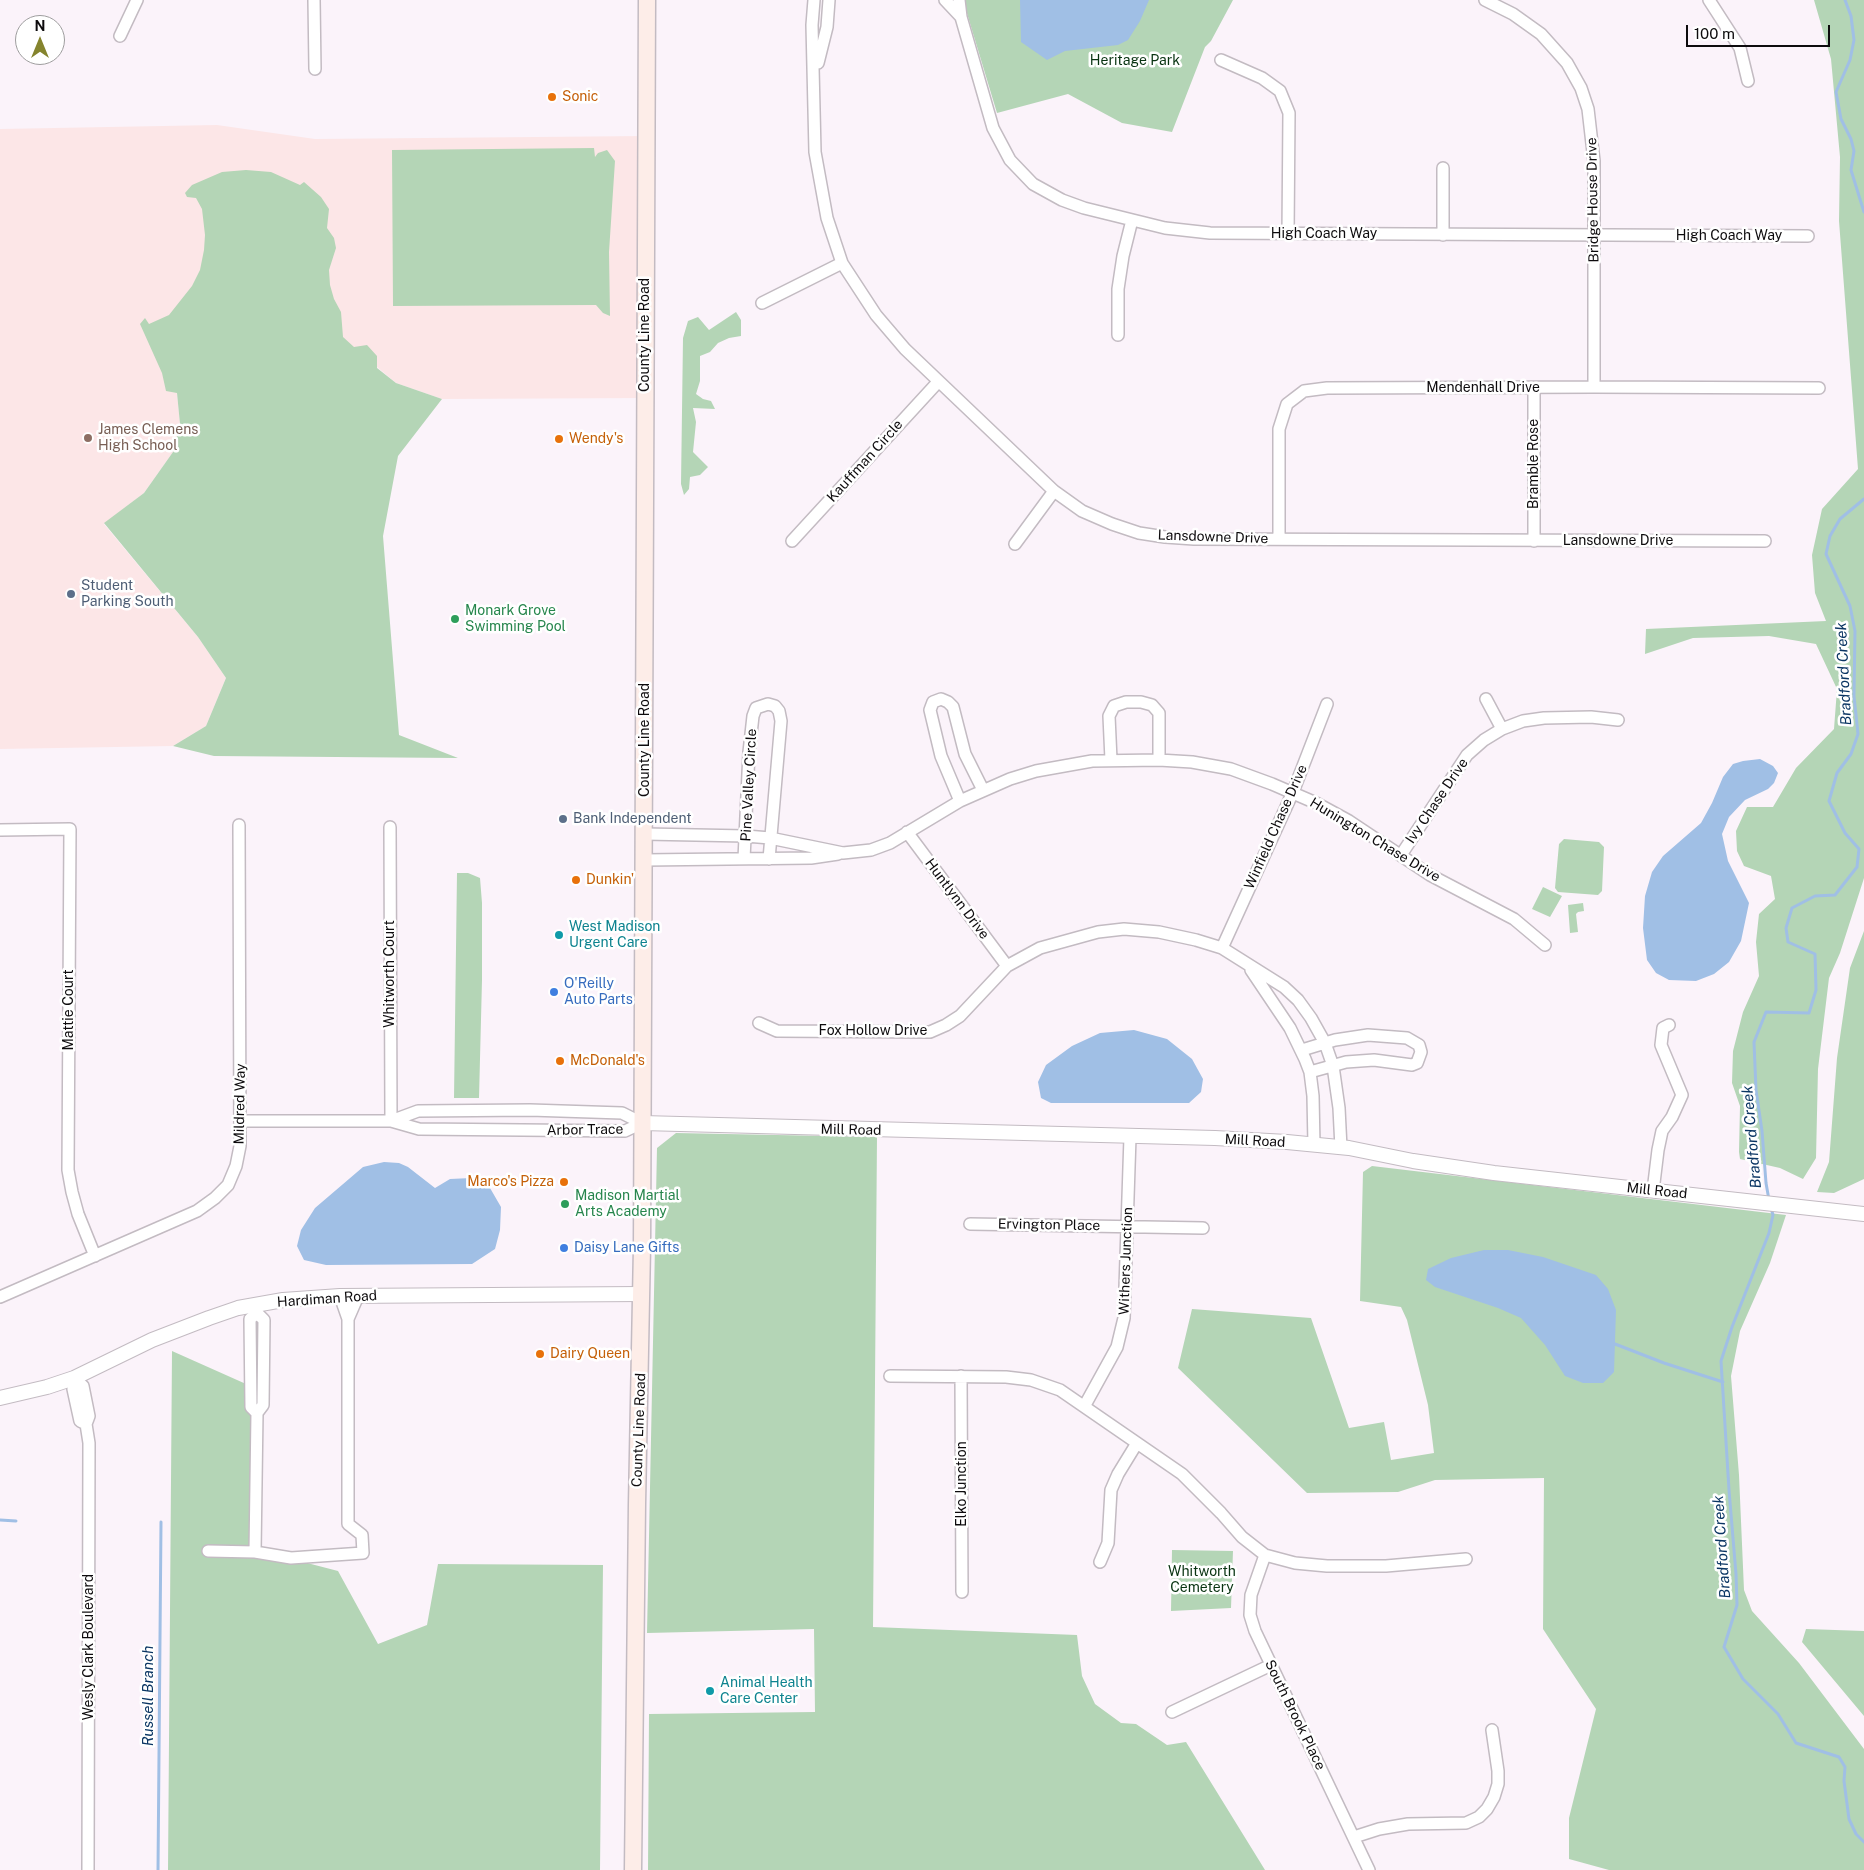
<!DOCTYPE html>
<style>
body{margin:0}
#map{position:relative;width:1864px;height:1870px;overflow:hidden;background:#fbf3fa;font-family:"Public Sans",sans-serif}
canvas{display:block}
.north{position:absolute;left:15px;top:15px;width:50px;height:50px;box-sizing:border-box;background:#fff;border:1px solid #9e9d9e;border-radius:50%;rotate:0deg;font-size:14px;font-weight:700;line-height:20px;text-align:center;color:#0d0b0d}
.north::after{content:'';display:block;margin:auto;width:18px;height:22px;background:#85842e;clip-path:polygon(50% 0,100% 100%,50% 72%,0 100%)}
.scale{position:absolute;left:1686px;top:25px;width:144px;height:22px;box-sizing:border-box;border:2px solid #0d0b0d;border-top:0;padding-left:6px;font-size:15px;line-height:18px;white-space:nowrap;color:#0d0b0d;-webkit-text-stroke:4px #fff;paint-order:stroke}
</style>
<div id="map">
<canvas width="1864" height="1870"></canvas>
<div class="north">N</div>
<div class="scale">100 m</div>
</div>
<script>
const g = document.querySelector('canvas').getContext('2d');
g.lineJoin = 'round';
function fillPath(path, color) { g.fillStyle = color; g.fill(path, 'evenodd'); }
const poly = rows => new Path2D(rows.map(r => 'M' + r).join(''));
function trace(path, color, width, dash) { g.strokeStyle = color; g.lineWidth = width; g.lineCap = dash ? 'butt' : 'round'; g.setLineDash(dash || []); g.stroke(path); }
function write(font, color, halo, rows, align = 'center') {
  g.font = font + ' "Public Sans",sans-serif'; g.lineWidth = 5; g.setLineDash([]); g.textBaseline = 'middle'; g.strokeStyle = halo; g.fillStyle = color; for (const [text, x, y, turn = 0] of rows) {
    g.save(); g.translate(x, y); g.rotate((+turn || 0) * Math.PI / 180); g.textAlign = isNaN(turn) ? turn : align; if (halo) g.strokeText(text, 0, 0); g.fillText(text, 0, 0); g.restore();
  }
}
fillPath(poly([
 [217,125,315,139,646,136,645,398,442,399,396,383,377,367,177,393,180,424,173,452,144,493,104,524,198,637,226,678,206,726,173,746,0,749,0,129]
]), '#fce6e7');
fillPath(poly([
 [963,0,1233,0,1211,41,1205,47,1172,132,1122,123,1068,94,997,113],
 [1814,0,1864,0,1864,878,1840,953,1829,978,1818,1069,1816,1158,1803,1179,1780,1168,1740,1159,1739,1152,1740,1106,1732,1083,1733,1051,1743,1012,1759,976,1756,942,1759,914,1775,899,1771,876,1744,866,1737,851,1736,831,1747,807,1773,807,1796,768,1834,729,1837,689,1816,644,1769,636,1693,638,1645,654,1646,629,1826,621,1815,593,1812,555,1822,509,1858,469,1839,221,1840,157,1831,59],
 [594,148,595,157,598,153,607,150,615,161,609,252,610,316,603,313,596,305,393,306,392,150],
 [246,170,271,172,300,185,304,182,321,197,329,209,327,228,334,238,336,248,329,270,330,285,334,299,341,312,343,337,354,347,367,345,377,356,377,368,396,383,442,399,398,456,383,536,399,735,458,758,214,756,173,746,206,726,226,678,198,637,104,523,144,493,173,452,180,424,177,393,166,391,162,373,140,324,145,318,149,324,169,315,192,286,200,270,204,250,205,235,202,209,196,198,187,197,185,193,192,185,222,172],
 [736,312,741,320,741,336,729,338,718,343,710,352,700,356,700,381,696,394,703,399,711,401,715,409,693,408,696,422,693,452,708,467,700,475,690,477,689,489,684,495,681,484,683,338,688,321,698,317,709,330],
 [1564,839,1599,842,1604,847,1602,891,1598,895,1558,892,1555,888,1559,844],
 [457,873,468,873,480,878,482,903,482,980,479,1098,454,1098],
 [1543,887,1562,896,1550,917,1532,909],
 [1583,903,1584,911,1578,912,1576,914,1578,932,1570,933,1568,905],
 [1864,931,1864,1179,1834,1193,1817,1192,1829,1162,1837,1058,1850,968],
 [676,1133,877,1137,873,1627,1077,1635,1082,1676,1095,1704,1121,1723,1136,1724,1167,1745,1186,1742,1265,1870,648,1870,649,1714,815,1712,814,1629,647,1633,657,1148],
 [1372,1166,1786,1215,1770,1263,1740,1331,1731,1376,1739,1475,1744,1590,1752,1611,1799,1663,1864,1749,1864,1870,1609,1870,1569,1859,1569,1818,1596,1709,1543,1629,1544,1478,1435,1480,1398,1492,1307,1493,1178,1368,1192,1309,1311,1318,1349,1428,1384,1422,1391,1460,1434,1453,1428,1405,1407,1320,1401,1307,1360,1301,1363,1172],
 [172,1351,255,1388,257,1550,338,1571,378,1644,427,1625,438,1564,603,1565,600,1870,168,1870],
 [1172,1550,1233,1551,1231,1608,1171,1611],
 [1806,1629,1864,1631,1864,1716,1802,1642]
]), '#b4d5b6');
fillPath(poly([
 [1020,0,1149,0,1140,21,1128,40,1118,45,1065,51,1047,60,1021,42],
 [1760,759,1773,766,1778,773,1774,783,1768,789,1745,800,1729,817,1722,834,1728,861,1749,903,1741,941,1729,962,1714,974,1696,981,1669,980,1656,973,1647,960,1643,928,1645,896,1652,872,1663,856,1701,823,1712,803,1723,777,1733,764,1743,761],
 [1134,1030,1167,1039,1192,1059,1203,1079,1201,1092,1189,1103,1051,1103,1041,1098,1038,1082,1046,1065,1072,1046,1100,1033],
 [384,1162,399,1163,408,1167,435,1188,450,1179,471,1178,490,1188,501,1207,500,1230,495,1249,472,1264,326,1265,304,1260,297,1246,301,1230,315,1208,363,1167],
 [1484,1250,1508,1250,1543,1257,1596,1275,1608,1289,1616,1310,1614,1372,1603,1383,1583,1383,1565,1376,1545,1345,1521,1318,1498,1308,1435,1287,1426,1280,1428,1269,1451,1258]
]), '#a0bfe5');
trace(poly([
 [1845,0,1851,16,1854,40,1850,60,1836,92,1841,119,1851,139,1854,151,1851,170,1864,212],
 [1769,1200,1766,1183,1762,1131,1756,1090,1754,1042,1766,1012,1809,1013,1816,990,1815,954,1788,942,1786,928,1792,908,1815,896,1835,895,1857,867,1859,849,1845,833,1829,801,1837,773,1851,754,1858,734,1854,696,1855,631,1850,606,1826,554,1830,536,1840,519,1864,499],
 [1771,1208,1773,1215,1769,1233,1732,1327,1721,1361,1729,1490,1736,1574,1737,1605,1724,1647,1743,1679,1778,1714,1796,1743,1839,1757,1845,1767,1844,1781,1849,1819,1856,1834,1864,1842],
 [1615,1344,1664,1363,1723,1382],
 [0,1520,16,1521],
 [158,1870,161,1522]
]), '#a0bfe5', 3);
const minor = poly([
 [314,0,315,69],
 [814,0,812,25,815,152,827,218,842,263,876,315,905,349,1054,491,1082,511,1112,524,1139,533,1165,537,1194,539,1765,541],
 [945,0,961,17],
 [959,0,961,17,993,128,1010,160,1033,184,1062,200,1084,208,1165,228,1210,233,1808,236],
 [1485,0,1513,14,1541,34,1567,63,1581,88,1588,109,1594,161,1594,387],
 [1709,0,1740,48,1748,81],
 [120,36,137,0],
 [1221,60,1262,78,1280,91,1289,113,1288,234],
 [818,63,827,27,829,0],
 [1443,235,1443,168],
 [762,303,842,263],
 [1118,335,1118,289,1123,256,1132,220],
 [1534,388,1534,541],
 [1279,539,1279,429,1287,404,1304,391,1327,388,1594,387,1819,388],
 [792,541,938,382],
 [1015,544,1054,491],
 [1486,699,1502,729],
 [1111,760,1109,716,1114,706,1126,702,1141,702,1152,705,1159,713,1159,760],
 [960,801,941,756,930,710,933,702,941,699,948,702,953,707,965,754,983,790],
 [390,827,391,1121],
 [0,830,70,829,68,1170,72,1192,78,1214,95,1256],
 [907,832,1007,966],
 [645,834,746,836,770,838,843,853,871,850,890,843,960,801,1010,779,1036,771,1092,761,1159,760,1192,762,1231,769,1272,784,1316,803,1349,821,1430,875,1514,919,1545,945],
 [1401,855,1467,755,1484,740,1502,729,1523,721,1544,718,1591,717,1618,720],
 [744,859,749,752,753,716,756,708,768,704,775,706,779,711,781,721,769,859],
 [645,860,811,858,838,854],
 [1222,948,1293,792,1327,704],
 [1251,970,1290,1028,1305,1059,1310,1072,1313,1096,1314,1145],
 [759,1023,777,1031,930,1032,946,1025,960,1016,1007,966,1040,948,1098,932,1124,929,1159,932,1196,940,1222,948,1284,987,1298,1000,1311,1018,1325,1043,1333,1066,1339,1108,1341,1148],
 [1302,1050,1335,1040,1368,1035,1407,1038,1419,1045,1421,1052,1417,1063,1412,1065,1374,1060,1346,1062,1310,1072],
 [241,1121,391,1121,419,1129,625,1131,642,1123],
 [391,1121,418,1111,530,1110,622,1113,642,1123],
 [1653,1191,1658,1150,1662,1131,1672,1117,1682,1095,1661,1045,1663,1028,1669,1025],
 [970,1224,1203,1228],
 [0,1297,197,1211,215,1198,228,1185,236,1166,240,1146,239,825],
 [257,1305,257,1313,264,1320,263,1405,257,1413,251,1407,250,1319,257,1313],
 [348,1319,358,1296],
 [890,1376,1006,1377,1031,1380,1060,1390,1182,1474,1221,1513,1242,1537,1265,1555,1295,1563,1327,1566,1386,1566,1466,1559],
 [961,1376,962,1592],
 [74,1378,83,1386,89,1416,86,1424,89,1443,88,1870],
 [74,1378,73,1389,80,1421,86,1424],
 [1085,1405,1117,1347,1124,1318,1130,1137],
 [208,1551,255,1552,257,1413],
 [255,1552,291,1558,363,1553,362,1535,348,1524,348,1319,340,1296],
 [1265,1555,1251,1595,1250,1615,1255,1631,1369,1870],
 [1100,1562,1108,1543,1111,1490,1118,1474,1137,1443],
 [1172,1712,1271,1665],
 [1354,1837,1379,1829,1408,1824,1466,1823,1479,1817,1487,1809,1494,1797,1498,1784,1498,1771,1492,1730]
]);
const tertiary = poly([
 [642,1123,1215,1138,1287,1142,1349,1148,1413,1161,1494,1173,1864,1214],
 [0,1398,47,1387,74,1378,152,1340,209,1318,238,1308,283,1300,340,1296,642,1294]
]);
const secondary = poly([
 [633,1870,637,1504,642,1247,647,0]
]);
trace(minor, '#c3bbc2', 14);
trace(tertiary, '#c3bbc2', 16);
trace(secondary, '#c3bbc2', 19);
trace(minor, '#fff', 11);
trace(tertiary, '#fff', 14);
trace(secondary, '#fdede8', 16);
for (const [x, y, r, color] of [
 [552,97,5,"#e8710a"],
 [88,438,5,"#8d6e63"],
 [559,439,5,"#e8710a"],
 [71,594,5,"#5c6f8a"],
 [455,619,5,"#2e9e5b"],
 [563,819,5,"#5c6f8a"],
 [576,880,5,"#e8710a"],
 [559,935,5,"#0f9aa8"],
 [554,992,5,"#3f7fe0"],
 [560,1061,5,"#e8710a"],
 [564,1182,5,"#e8710a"],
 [565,1204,5,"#2e9e5b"],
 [564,1248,5,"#3f7fe0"],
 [540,1354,5,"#e8710a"],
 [710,1691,5,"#0f9aa8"]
]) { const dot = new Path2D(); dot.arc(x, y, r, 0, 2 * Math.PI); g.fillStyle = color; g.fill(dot); trace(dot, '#fff', 2); }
write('14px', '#083311', '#fff', [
 ["Heritage Park",1135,61],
 ["Whitworth",1202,1572],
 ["Cemetery",1202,1588]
]);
write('14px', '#c56008', '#fff', [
 ["Sonic",562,97],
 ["Wendy's",569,439],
 ["Dunkin'",586,880],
 ["McDonald's",570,1061],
 ["Marco's Pizza",554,1182,"right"],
 ["Dairy Queen",550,1354]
], 'left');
write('14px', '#0d0b0d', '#fff', [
 ["Bridge House Drive",1593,200,-91],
 ["High Coach Way",1324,234],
 ["High Coach Way",1729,236],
 ["County Line Road",645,335,-90],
 ["Mendenhall Drive",1483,388],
 ["Kauffman Circle",865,461,-48],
 ["Bramble Rose",1534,464,-90],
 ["Lansdowne Drive",1213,537,2],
 ["Lansdowne Drive",1618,541],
 ["County Line Road",645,740,-90],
 ["Pine Valley Circle",749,785,-87],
 ["Ivy Chase Drive",1437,801,-56],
 ["Winfield Chase Drive",1276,827,-66],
 ["Hunington Chase Drive",1375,840,31],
 ["Huntlynn Drive",957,899,53],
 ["Whitworth Court",390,974,-90],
 ["Mattie Court",69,1010,-90],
 ["Fox Hollow Drive",873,1031],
 ["Mildred Way",240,1104,-89],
 ["Arbor Trace",585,1130,-1],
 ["Mill Road",851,1130,1],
 ["Mill Road",1255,1141,3],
 ["Mill Road",1657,1191,6],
 ["Ervington Place",1049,1225,1],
 ["Withers Junction",1126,1261,-88],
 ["Hardiman Road",327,1299,-4],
 ["County Line Road",639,1430,-88],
 ["Elko Junction",962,1484,-90],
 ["Wesly Clark Boulevard",89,1647,-90],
 ["South Brook Place",1295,1715,64]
]);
write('14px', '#785e54', '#fff', [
 ["James Clemens",98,430],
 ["High School",98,446]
], 'left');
write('14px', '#4e5e75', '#fff', [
 ["Student",81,586],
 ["Parking South",81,602],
 ["Bank Independent",573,819]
], 'left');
write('14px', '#27864d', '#fff', [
 ["Monark Grove",465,611],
 ["Swimming Pool",465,627],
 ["Madison Martial",575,1196],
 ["Arts Academy",575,1212]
], 'left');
write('14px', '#0d838f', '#fff', [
 ["West Madison",569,927],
 ["Urgent Care",569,943],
 ["Animal Health",720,1683],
 ["Care Center",720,1699]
], 'left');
write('14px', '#366cbe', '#fff', [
 ["O'Reilly",564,984],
 ["Auto Parts",564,1000],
 ["Daisy Lane Gifts",574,1248]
], 'left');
write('italic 15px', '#0a3563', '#fff', [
 ["Bradford Creek",1844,674,-93],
 ["Bradford Creek",1752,1137,-95],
 ["Bradford Creek",1722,1547,-94],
 ["Russell Branch",148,1696,-90]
]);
</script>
